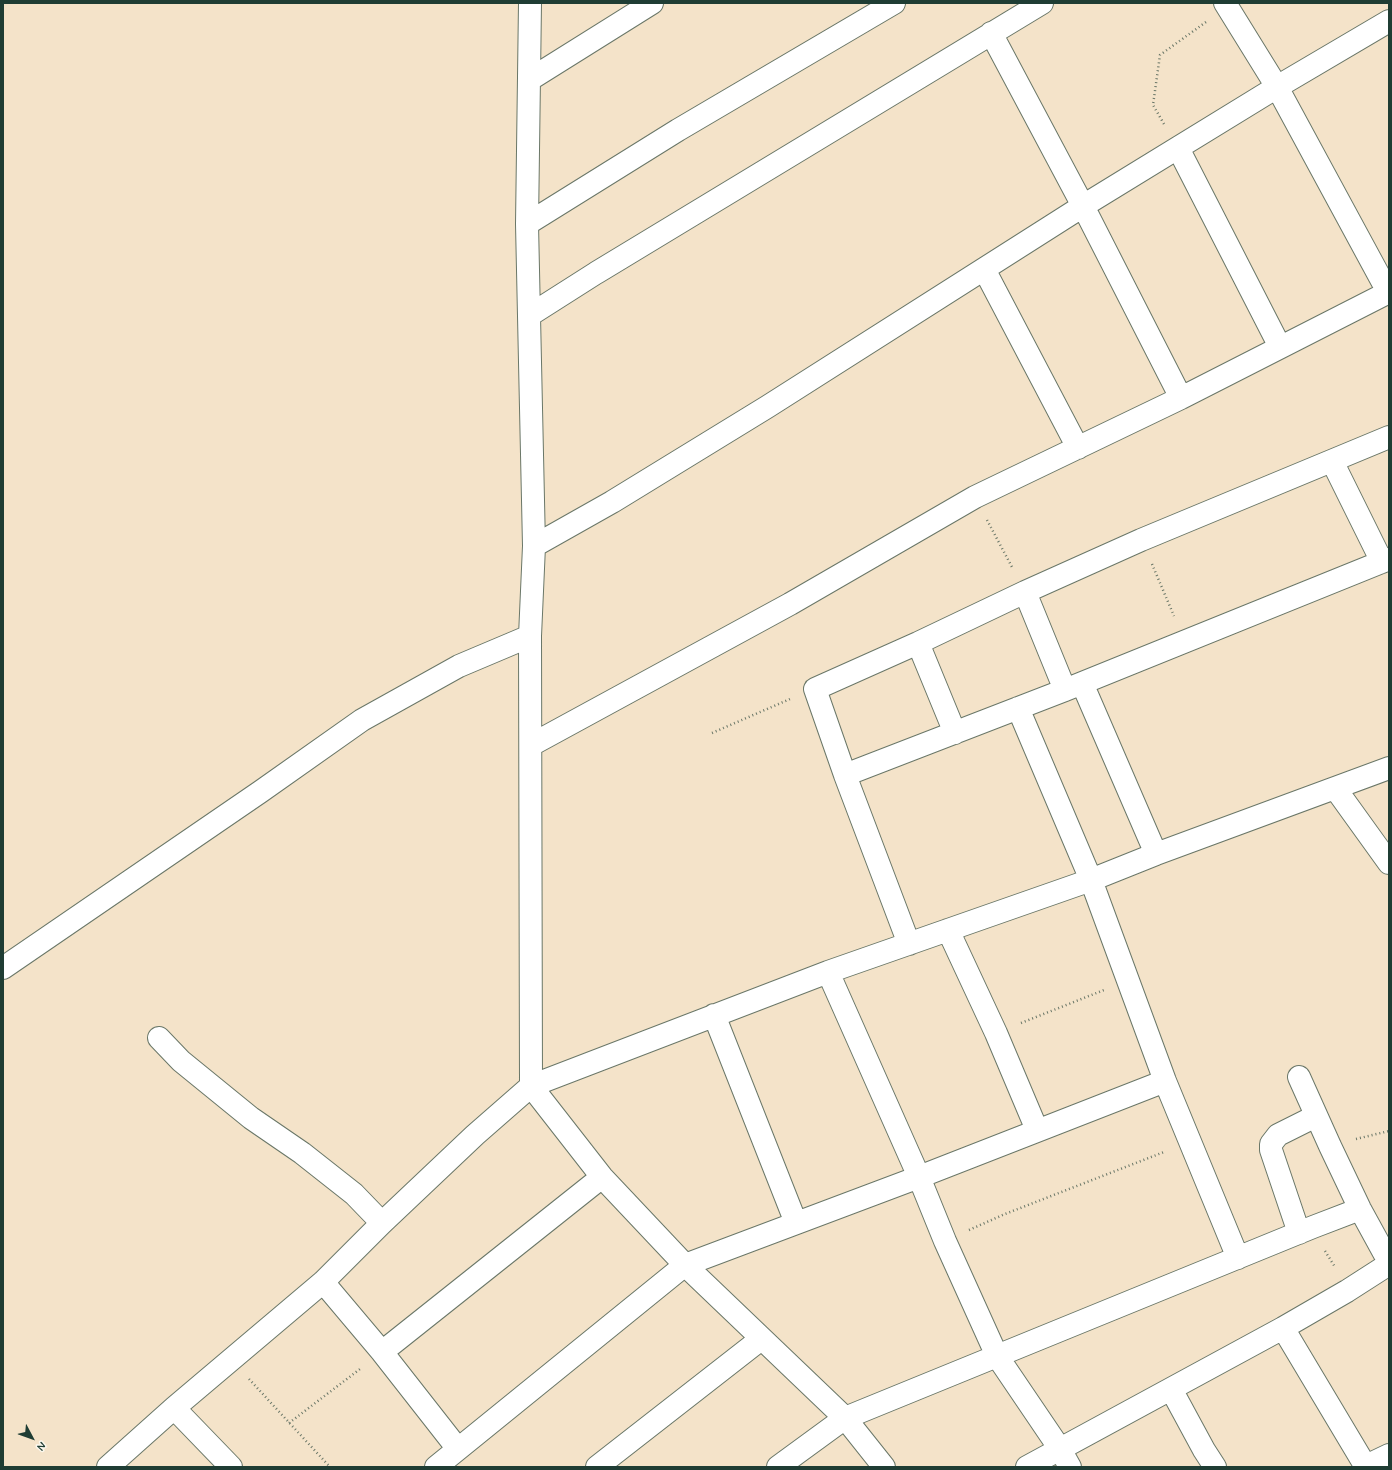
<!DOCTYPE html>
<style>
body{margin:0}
#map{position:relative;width:1392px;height:1470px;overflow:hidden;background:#f4e3c9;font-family:Mynerve,sans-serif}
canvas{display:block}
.frame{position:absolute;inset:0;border:4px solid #1f3d34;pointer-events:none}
.north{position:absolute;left:12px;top:1418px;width:40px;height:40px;-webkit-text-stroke:3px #fbf7ec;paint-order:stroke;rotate:131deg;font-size:11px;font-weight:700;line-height:16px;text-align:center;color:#1f3d34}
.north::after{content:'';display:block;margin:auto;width:14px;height:18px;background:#1f3d34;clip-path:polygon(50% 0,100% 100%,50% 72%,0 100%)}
</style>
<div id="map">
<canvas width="1392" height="1470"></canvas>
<div class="frame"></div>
<div class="north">N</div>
</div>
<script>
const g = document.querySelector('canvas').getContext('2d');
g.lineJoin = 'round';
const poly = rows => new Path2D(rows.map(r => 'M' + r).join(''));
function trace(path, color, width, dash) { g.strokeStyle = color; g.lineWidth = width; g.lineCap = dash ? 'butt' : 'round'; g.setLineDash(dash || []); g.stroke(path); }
const minor = poly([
 [530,3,527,224,534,546,530,636,531,1086,602,1177,685,1265,845,1418,884,1467],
 [1225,3,1277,87,1388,292],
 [991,33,1083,206,1181,398],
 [529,80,652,3],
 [1178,148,1280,347],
 [527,224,678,130,894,3],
 [984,269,1078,448],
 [530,315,596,273,1042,3],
 [1332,461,1382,562],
 [534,546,612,502,767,407,1083,206,1277,87,1389,21],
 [1025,592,1065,690],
 [918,643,955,733],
 [1082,683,1156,854],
 [1018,708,1091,880,1165,1081,1238,1258],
 [531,745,790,604,975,497,1181,398,1389,292],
 [845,775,815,689,918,643,1025,592,1141,540,1389,437],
 [1335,788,1389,863],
 [948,930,996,1033,1037,1130],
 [909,944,845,775,1065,690,1389,559],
 [3,968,260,792,362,720,459,666,530,636],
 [828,972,919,1177,945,1241,997,1356,1060,1449,1070,1467],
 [714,1015,796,1223],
 [159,1038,181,1061,251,1118,302,1153,354,1194,382,1223],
 [1299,1077,1330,1146,1360,1209,1389,1262],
 [1299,1233,1271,1150,1271,1144,1278,1135,1316,1116],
 [323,1282,382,1352,458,1449],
 [1283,1328,1366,1467],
 [382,1352,602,1177],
 [1171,1389,1204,1450,1215,1467],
 [174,1408,231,1467],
 [108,1467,174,1408,323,1282,382,1223,475,1135,531,1086,828,972,1091,880,1156,854,1389,768],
 [436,1467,685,1265,919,1177,1165,1081],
 [597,1467,761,1339],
 [778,1467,845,1418,1313,1227,1360,1209],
 [1027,1467,1283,1328,1347,1291,1389,1264],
 [1364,1467,1389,1455]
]);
trace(minor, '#6a7768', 24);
trace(poly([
 [1164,124,1153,105,1160,55,1206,22],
 [987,520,1013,569],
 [1152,564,1174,616],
 [712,733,790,699],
 [1021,1023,1104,990],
 [1356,1139,1389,1131],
 [969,1230,1005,1214,1164,1152],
 [1325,1251,1335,1267],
 [249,1379,330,1467],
 [289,1423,360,1369]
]), '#6a7768', 2.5, [1, 3]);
trace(minor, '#fff', 22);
</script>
